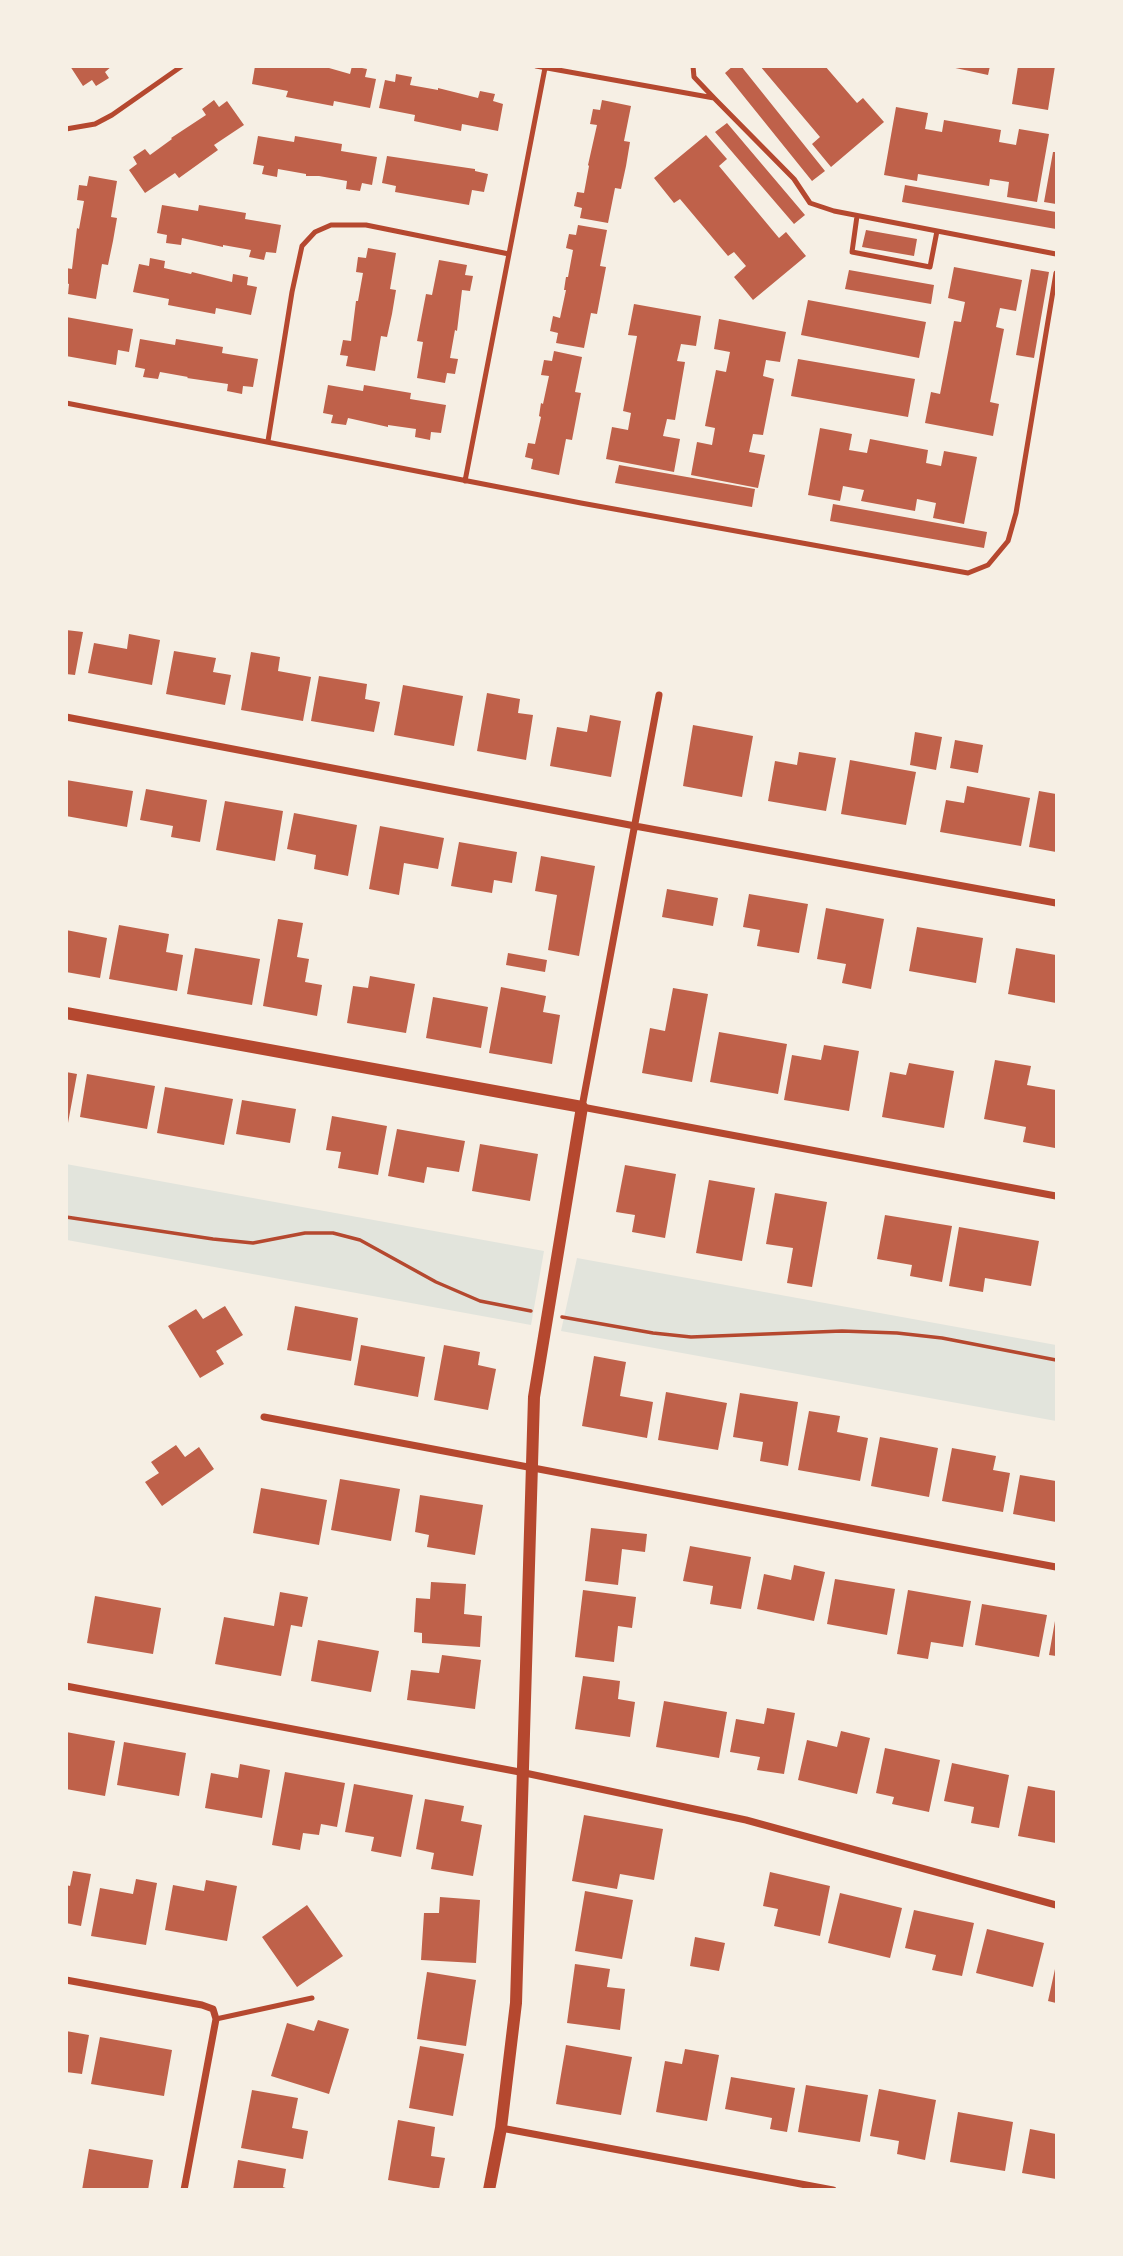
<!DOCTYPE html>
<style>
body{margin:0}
#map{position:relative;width:1123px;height:2256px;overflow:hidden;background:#f6efe4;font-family:Mulish,sans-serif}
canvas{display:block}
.frame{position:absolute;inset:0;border:68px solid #f6efe4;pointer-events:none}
</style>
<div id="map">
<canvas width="1123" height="2256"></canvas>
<div class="frame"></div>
</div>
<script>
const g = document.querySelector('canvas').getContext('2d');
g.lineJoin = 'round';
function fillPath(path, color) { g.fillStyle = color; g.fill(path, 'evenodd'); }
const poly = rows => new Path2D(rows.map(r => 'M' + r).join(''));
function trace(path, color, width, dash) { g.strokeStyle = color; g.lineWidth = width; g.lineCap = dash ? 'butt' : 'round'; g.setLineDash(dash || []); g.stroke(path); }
fillPath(poly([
 [66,1164,544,1251,531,1325,67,1240],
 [577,1258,1056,1345,1056,1421,561,1331]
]), '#e2e4dc');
fillPath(poly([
 [70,66,112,66,105,72,109,78,96,86,92,80,83,86],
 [255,66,322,66,350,74,352,66,367,69,365,77,376,79,370,108,334,101,333,106,286,97,288,91,252,84],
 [733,66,741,66,825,171,812,181,725,73],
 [760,66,825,66,857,103,863,98,884,122,831,167,812,144,820,137],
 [946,66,990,66,988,75],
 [1018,66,1055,66,1048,110,1012,104],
 [396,74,412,77,410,85,438,90,438,88,478,98,480,91,495,94,493,101,503,104,498,131,462,124,461,131,414,121,415,115,379,108,385,80,395,82],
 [214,100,219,107,227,101,244,125,214,145,218,150,179,178,175,173,145,193,129,170,137,164,133,157,145,149,150,155,172,139,171,138,206,115,202,109],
 [602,100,631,106,624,141,630,142,626,166,621,189,615,188,608,223,580,218,582,208,574,206,577,192,584,193,589,166,588,165,597,125,590,124,593,109,600,110],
 [896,107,928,113,925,129,942,132,944,120,1001,130,999,142,1016,145,1019,129,1049,134,1037,202,1007,197,1009,182,990,179,989,186,918,174,917,181,884,175],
 [727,123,805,215,794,224,715,132],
 [706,135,727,159,719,166,779,238,786,232,806,256,753,300,734,277,746,266,734,252,728,256,680,199,674,203,654,178],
 [258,136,294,142,295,136,342,144,341,151,377,157,372,185,362,183,360,191,346,189,347,181,319,176,306,176,306,174,278,169,277,177,262,174,264,166,253,164],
 [1053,152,1056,152,1056,204,1044,202],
 [387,156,475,169,475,171,488,174,484,192,472,190,469,205,395,192,396,186,382,183],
 [89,176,117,181,111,217,117,218,113,241,108,265,102,264,96,299,68,294,69,284,66,283,66,268,72,269,77,228,79,229,84,201,77,200,79,185,87,186],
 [905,185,1056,212,1056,229,902,202],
 [162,205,198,211,199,205,246,213,245,219,281,225,276,253,266,252,264,260,249,257,251,250,223,245,223,247,182,238,181,245,166,243,167,235,157,233],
 [578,225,607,230,600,266,606,267,597,314,591,313,584,348,556,343,558,333,550,331,553,316,560,318,566,290,564,290,566,277,568,277,573,250,566,248,569,234,576,235],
 [866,230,917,239,914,256,862,247],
 [368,248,396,253,390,289,396,290,392,314,387,337,381,336,375,371,346,366,348,356,340,355,343,340,351,341,356,301,358,301,363,273,356,272,358,257,366,258],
 [150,258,165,261,164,268,191,274,192,272,232,282,233,274,248,277,247,285,257,287,251,315,216,308,215,314,168,305,169,299,133,292,139,264,149,266],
 [439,260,467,265,465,275,473,276,470,291,462,290,457,331,455,330,450,358,458,359,455,374,447,373,445,383,417,378,423,342,417,341,426,294,432,295],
 [954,267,1022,280,1016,311,1000,308,996,327,1004,329,990,402,999,404,993,436,925,423,931,392,940,394,954,321,961,322,965,302,948,298],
 [1031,269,1049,272,1034,358,1016,355],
 [849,270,934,285,931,304,845,289],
 [808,300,926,322,919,358,801,335],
 [634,304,701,316,696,346,681,344,677,361,685,362,675,420,667,419,663,436,680,439,674,472,606,459,612,427,628,430,631,413,623,411,637,336,628,335],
 [66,317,133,329,129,352,118,350,116,365,66,356],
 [719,319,786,332,780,362,766,360,763,376,774,379,763,435,753,434,749,452,765,455,758,488,691,475,697,442,712,445,715,428,705,426,716,370,726,372,730,352,714,349],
 [140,339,175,345,176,339,223,347,222,353,258,359,253,387,243,386,242,394,227,391,228,384,187,378,188,377,160,372,158,379,143,377,145,369,135,367],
 [554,351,582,357,575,392,581,393,572,440,566,439,559,475,531,469,533,459,525,457,528,443,535,444,541,417,539,416,541,403,543,404,549,376,541,375,544,360,552,361],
 [798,359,915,379,908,417,791,396],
 [328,385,363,391,364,385,411,393,410,399,446,405,441,433,431,432,430,440,415,437,416,429,388,425,388,427,348,418,346,425,331,423,333,415,323,413],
 [820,428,852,434,849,450,867,453,870,439,928,450,926,463,941,466,944,451,977,457,964,524,933,518,936,503,917,499,915,511,861,501,864,490,843,486,840,501,808,495],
 [619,465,755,489,752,507,615,483],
 [833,504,987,532,984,548,830,521],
 [66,630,83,632,75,675,66,674],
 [129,634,160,640,152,685,88,673,94,643,127,649],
 [174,651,216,658,213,672,231,675,225,705,166,694],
 [251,652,280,657,278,671,311,677,303,721,241,710],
 [319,676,367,684,365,699,380,702,374,732,311,721],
 [403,685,463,696,454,746,394,735],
 [487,693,520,699,518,713,533,715,526,760,477,751],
 [590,715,621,721,611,777,550,766,557,727,587,732],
 [693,725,753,736,742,797,683,786],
 [915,732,942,737,936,770,910,765],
 [955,740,983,745,978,773,950,768],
 [799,752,836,758,826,811,768,801,775,761,797,765],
 [850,760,916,772,906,825,841,814],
 [66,780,133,791,127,827,66,816],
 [967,786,1030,798,1021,846,940,832,946,800,964,803],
 [146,789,207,800,200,842,171,837,173,826,140,820],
 [1039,791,1056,794,1056,852,1029,847],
 [225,801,283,811,275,861,216,850],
 [294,813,357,825,348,876,314,869,316,855,287,849],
 [380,826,444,838,438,869,404,863,399,895,369,889],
 [459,842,517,852,512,883,494,880,492,893,451,886],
 [541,856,595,866,579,956,548,950,557,895,535,891],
 [667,889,718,898,713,926,662,917],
 [749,894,808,904,799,953,757,946,760,930,743,927],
 [826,908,884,919,871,989,842,983,846,964,817,959],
 [278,919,303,923,297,957,309,959,305,982,322,985,317,1016,263,1006],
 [119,925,169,934,166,952,183,955,177,991,109,979],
 [917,927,983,938,976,983,909,971],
 [66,930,107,938,100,978,66,972],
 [195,948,260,959,252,1005,187,994],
 [1016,948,1056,955,1056,1003,1008,994],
 [508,953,547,960,545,972,506,965],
 [370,976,415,984,406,1033,347,1023,353,986,368,988],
 [501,987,546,996,543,1012,560,1015,552,1064,489,1053],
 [673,988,708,994,692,1082,642,1073,650,1028,665,1031],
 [433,997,488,1007,481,1048,426,1038],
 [719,1032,787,1044,778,1094,710,1082],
 [824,1045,859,1051,849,1111,784,1100,792,1055,821,1060],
 [995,1060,1031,1066,1027,1085,1056,1090,1055,1148,1023,1142,1026,1127,984,1119],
 [909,1063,954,1071,944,1128,882,1117,890,1072,906,1075],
 [66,1072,77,1074,68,1123,66,1123],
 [87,1074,155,1086,147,1129,80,1117],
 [165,1087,233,1099,224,1145,157,1133],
 [242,1100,296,1109,290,1143,236,1134],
 [332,1116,387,1126,378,1175,338,1168,341,1152,326,1150],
 [397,1129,465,1141,459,1172,427,1167,424,1183,388,1176],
 [480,1144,538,1154,530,1201,472,1191],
 [625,1165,676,1174,665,1238,632,1232,635,1215,616,1212],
 [709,1180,755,1188,742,1261,696,1253],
 [775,1193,827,1202,812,1287,787,1283,793,1248,766,1244],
 [885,1215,952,1226,942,1282,910,1276,912,1265,877,1259],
 [959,1227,1039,1241,1031,1286,985,1278,983,1292,949,1286],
 [225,1306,243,1335,216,1351,224,1364,200,1378,168,1326,196,1309,203,1319],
 [295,1306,358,1318,351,1361,287,1350],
 [361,1345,425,1357,418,1397,354,1385],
 [444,1345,480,1352,478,1365,496,1369,488,1410,434,1400],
 [594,1356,626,1362,620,1396,653,1402,647,1438,582,1426],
 [666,1392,727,1403,718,1450,658,1440],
 [740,1393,798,1402,788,1466,760,1461,763,1442,733,1437],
 [809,1411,840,1416,837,1432,868,1438,860,1481,798,1470],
 [880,1437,938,1448,929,1497,871,1486],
 [176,1445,185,1457,199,1447,214,1469,162,1506,145,1482,159,1473,151,1462],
 [952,1448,996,1456,993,1470,1010,1473,1003,1512,942,1501],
 [1020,1475,1056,1481,1056,1522,1013,1514],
 [340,1479,400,1489,391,1541,331,1530],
 [261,1488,327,1500,319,1545,253,1533],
 [420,1495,483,1505,475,1555,427,1547,429,1535,415,1532],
 [591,1528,647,1534,645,1552,622,1549,618,1585,585,1581],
 [690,1546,751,1557,741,1609,710,1604,713,1586,683,1581],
 [794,1565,825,1572,814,1621,757,1609,764,1574,791,1580],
 [835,1579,895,1589,887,1635,827,1624],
 [431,1582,466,1584,464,1614,482,1616,480,1647,422,1643,422,1633,414,1632,416,1598,430,1599],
 [583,1590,636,1597,632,1628,618,1626,614,1662,575,1657],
 [908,1590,971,1601,963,1647,931,1642,928,1659,897,1654],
 [280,1592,308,1597,302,1627,291,1625,281,1676,215,1664,224,1617,274,1626],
 [95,1596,161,1608,153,1654,87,1643],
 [982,1604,1047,1615,1039,1657,975,1645],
 [1055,1621,1056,1621,1056,1656,1049,1655],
 [318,1640,379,1651,371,1692,311,1681],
 [442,1655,481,1660,475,1709,407,1700,411,1670,439,1673],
 [583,1676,620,1681,618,1699,635,1702,630,1737,575,1729],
 [664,1701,727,1712,719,1758,656,1747],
 [767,1708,795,1713,784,1774,757,1770,760,1757,730,1752,736,1719,764,1724],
 [841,1731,870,1738,857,1794,798,1780,807,1740,837,1747],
 [66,1732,115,1741,105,1796,66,1789],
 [124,1742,186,1753,179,1796,117,1785],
 [885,1748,940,1760,929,1812,892,1804,894,1797,876,1793],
 [952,1763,1009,1775,999,1828,971,1823,974,1807,944,1801],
 [240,1764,270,1770,262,1818,205,1808,211,1773,238,1778],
 [285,1772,345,1783,337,1827,321,1824,319,1835,303,1833,300,1850,272,1845],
 [354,1784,413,1795,401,1857,371,1851,374,1837,345,1832],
 [1028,1786,1056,1791,1056,1843,1018,1836],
 [425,1799,464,1806,461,1821,482,1825,473,1876,431,1869,434,1853,416,1849],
 [584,1815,663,1829,654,1880,620,1874,617,1889,572,1881],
 [73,1871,91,1874,81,1926,66,1923,66,1885,70,1886],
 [770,1872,830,1886,820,1936,774,1926,778,1909,763,1906],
 [136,1879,157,1883,146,1945,91,1936,100,1888,133,1894],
 [206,1880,237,1886,227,1941,165,1930,173,1885,204,1891],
 [585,1891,633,1900,622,1959,575,1951],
 [840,1893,902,1908,890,1958,828,1943],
 [440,1897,480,1900,476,1963,421,1960,424,1913,439,1913],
 [307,1905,343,1956,297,1987,262,1937],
 [914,1910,974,1923,962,1976,932,1970,936,1955,905,1948],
 [987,1929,1044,1943,1033,1987,976,1973],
 [695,1937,725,1943,719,1971,690,1966],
 [575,1964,610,1969,607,1987,625,1989,620,2030,567,2023],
 [1055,1969,1056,1969,1056,2003,1048,2001],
 [427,1972,476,1980,466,2046,417,2039],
 [318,2020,349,2029,329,2094,271,2076,287,2023,314,2031],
 [66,2031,89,2035,82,2074,66,2072],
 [100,2037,172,2050,164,2096,91,2084],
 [566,2045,632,2057,621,2115,556,2104],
 [420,2046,464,2054,453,2116,409,2108],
 [685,2049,719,2055,707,2121,656,2112,665,2061,682,2064],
 [731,2077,795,2088,787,2132,770,2129,772,2118,725,2109],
 [806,2085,868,2095,860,2142,798,2132],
 [879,2089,936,2100,925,2160,897,2154,899,2141,870,2136],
 [252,2090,298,2098,292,2128,308,2131,303,2159,241,2148],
 [958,2112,1013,2122,1005,2171,950,2162],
 [398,2120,435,2127,431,2156,445,2158,439,2189,388,2180],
 [1030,2129,1056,2134,1056,2179,1022,2173],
 [89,2149,153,2160,148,2190,82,2190],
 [238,2160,286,2169,283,2187,291,2190,233,2190]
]), '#bf614a');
trace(poly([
 [66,1217,213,1239,253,1243,305,1233,333,1233,360,1240,436,1282,480,1301,531,1311],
 [562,1317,653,1333,691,1337,842,1331,897,1333,942,1338,1056,1360]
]), '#b5482f', 3.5);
trace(poly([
 [536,66,714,98,794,179,810,203,834,211,1056,254],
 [693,66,694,77,714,98],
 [66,129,95,124,112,115,182,66],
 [857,216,852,252,930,267,937,231],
 [66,403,581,503,968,573,988,565,1008,541,1016,513,1056,273],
 [268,441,292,292,302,246,315,232,331,225,366,225,509,254],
 [465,481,545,68],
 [216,2019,312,1998]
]), '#b5482f', 5);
trace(poly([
 [659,695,582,1107,1056,1196],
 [66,717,635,826,1056,903],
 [264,1417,1056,1567],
 [66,1686,525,1773,746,1820,1056,1905],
 [66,1980,202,2005,213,2009,216,2019,184,2190],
 [501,2128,833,2190]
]), '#b5482f', 7);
trace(poly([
 [66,1013,582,1107,534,1397,516,2003,501,2128,489,2190]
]), '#b5482f', 12);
</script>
